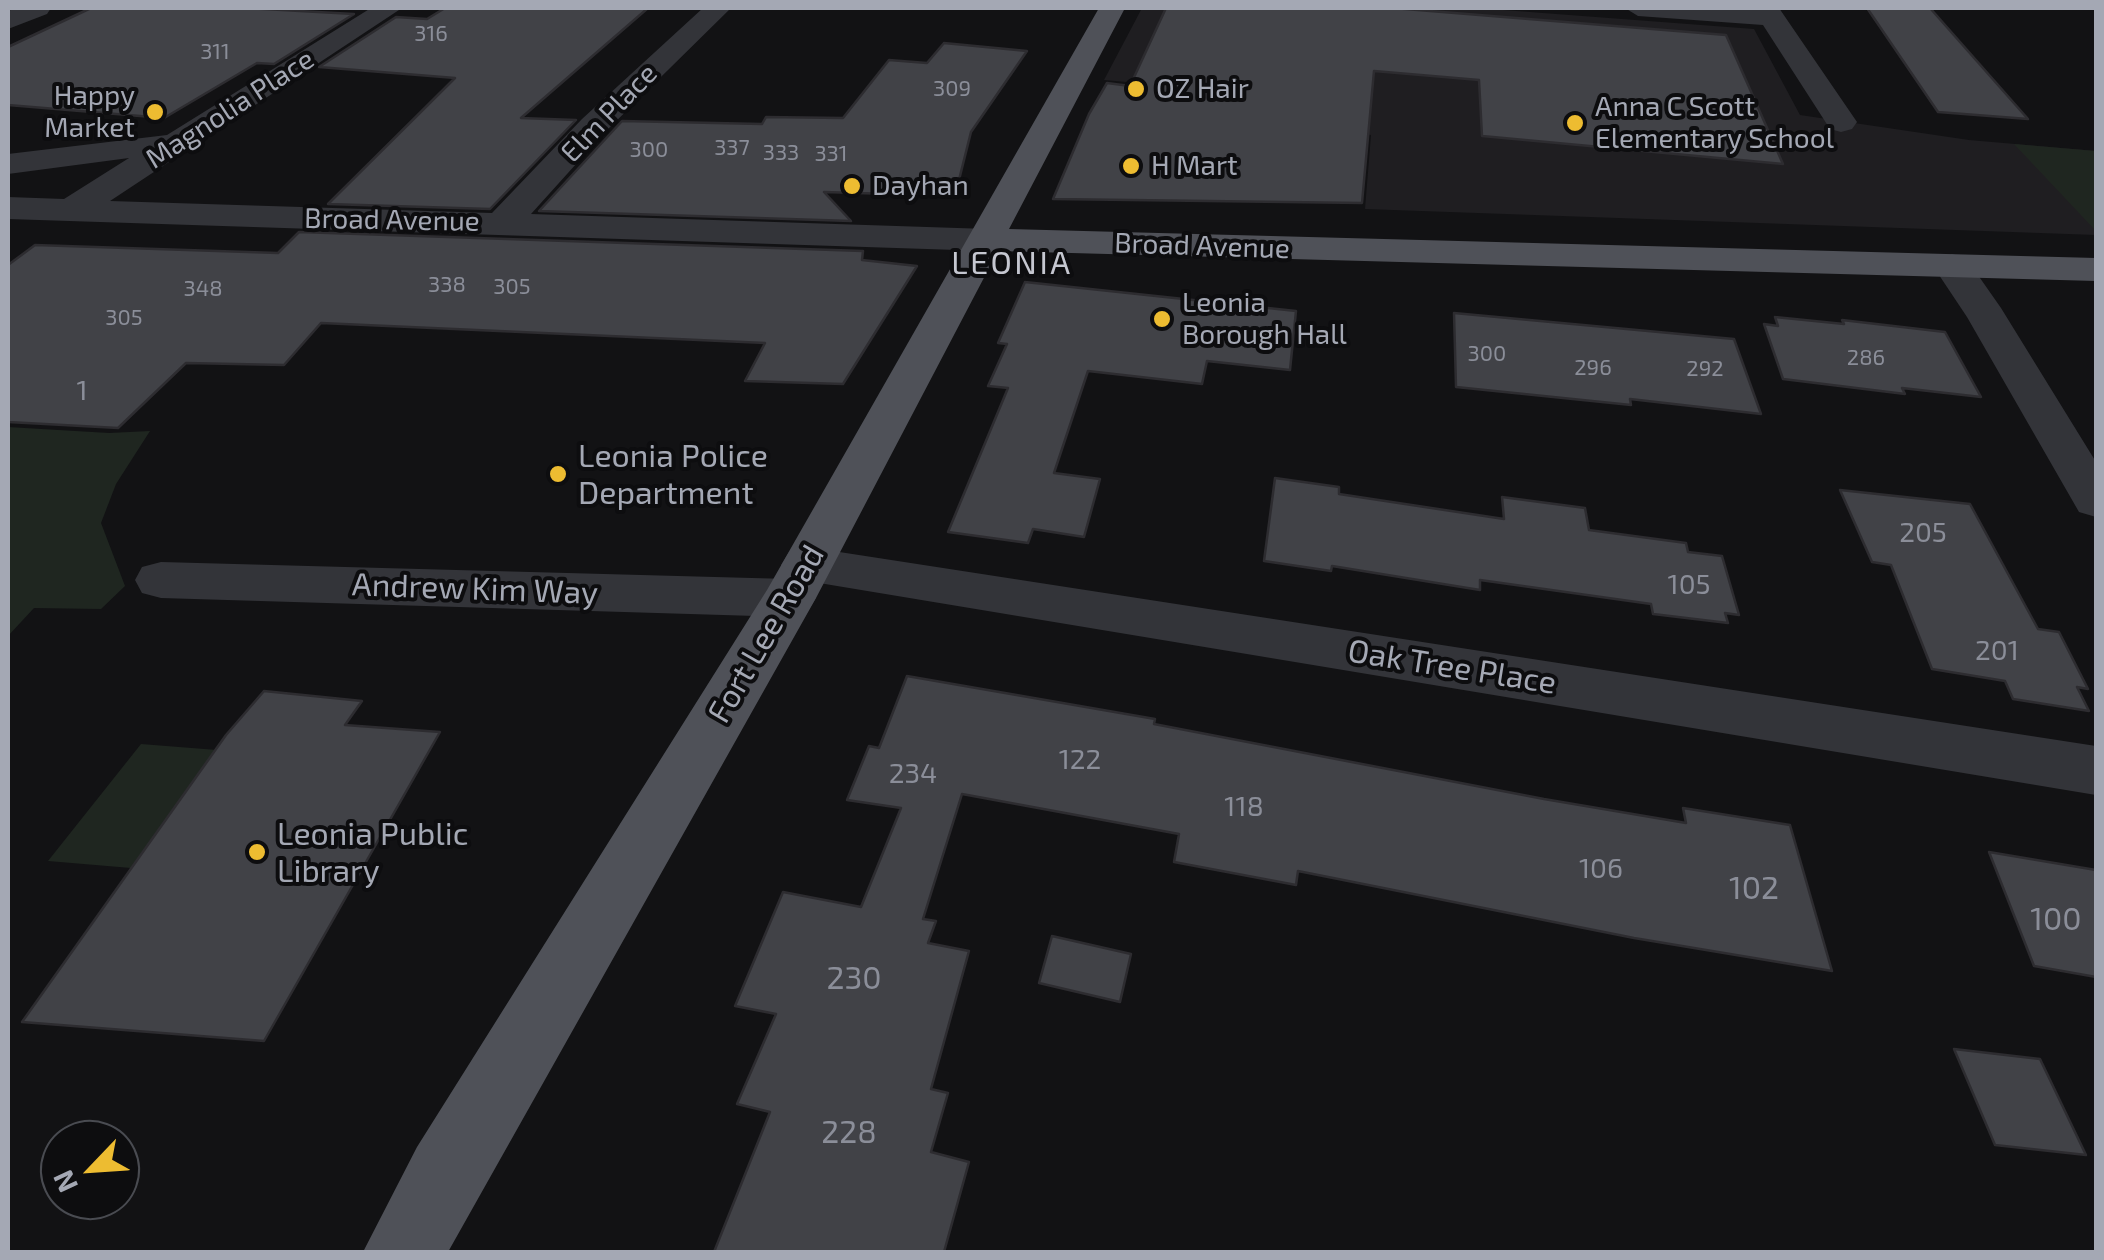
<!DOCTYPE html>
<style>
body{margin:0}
#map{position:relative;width:2104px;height:1260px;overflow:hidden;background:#121214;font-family:"Exo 2",sans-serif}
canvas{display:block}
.frame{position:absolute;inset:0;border:10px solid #a4a8b4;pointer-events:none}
.north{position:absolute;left:40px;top:1120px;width:100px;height:100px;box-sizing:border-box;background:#0d0d0f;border:2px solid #494b51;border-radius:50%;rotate:245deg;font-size:28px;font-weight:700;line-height:40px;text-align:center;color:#a4a8b4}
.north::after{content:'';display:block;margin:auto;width:35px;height:45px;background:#edbc31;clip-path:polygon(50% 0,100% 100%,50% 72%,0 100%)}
</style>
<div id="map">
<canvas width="2104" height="1260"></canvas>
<div class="frame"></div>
<div class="north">N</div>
</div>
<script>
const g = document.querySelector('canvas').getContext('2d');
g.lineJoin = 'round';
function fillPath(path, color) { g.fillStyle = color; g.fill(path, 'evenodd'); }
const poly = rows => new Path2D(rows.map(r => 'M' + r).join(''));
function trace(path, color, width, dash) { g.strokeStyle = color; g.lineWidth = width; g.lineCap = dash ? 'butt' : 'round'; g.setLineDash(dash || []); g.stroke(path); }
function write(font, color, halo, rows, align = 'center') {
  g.font = font + ' "Exo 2",sans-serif'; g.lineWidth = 8; g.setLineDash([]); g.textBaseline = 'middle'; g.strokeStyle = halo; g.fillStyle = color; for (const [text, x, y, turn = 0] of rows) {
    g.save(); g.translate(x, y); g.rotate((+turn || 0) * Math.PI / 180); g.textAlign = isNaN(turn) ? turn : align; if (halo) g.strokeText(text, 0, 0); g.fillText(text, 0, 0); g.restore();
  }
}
fillPath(poly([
 [1142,8,1477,8,1754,29,1800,115,1969,140,2096,151,2096,235,1365,209,1371,135,1285,127,1285,96,1104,80]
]), '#1f1e21');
fillPath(poly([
 [2014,144,2096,151,2096,231],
 [8,427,109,433,150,431,116,484,101,523,125,586,101,609,34,608,8,636],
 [141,744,217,750,131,868,48,861]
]), '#1f2620');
const building = poly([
 [91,8,246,8,354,14,274,64,257,63,164,118,8,105,8,47,91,8],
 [445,8,648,8,521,118,576,120,490,209,328,204,455,78,319,67,396,17,427,19,445,8],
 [1166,8,1393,8,1726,35,1783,164,1482,136,1479,80,1374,71,1362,203,1053,199,1089,114,1107,83,1130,86,1166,8],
 [1867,8,1930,8,2028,119,1938,112,1867,8],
 [944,43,1027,51,971,132,955,196,824,192,851,221,539,211,622,121,762,124,766,117,843,118,889,60,927,63,944,43],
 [299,232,863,251,862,260,917,266,843,384,745,381,765,343,321,323,284,365,186,363,118,428,8,422,8,265,35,245,278,253,299,232],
 [1025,282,1296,311,1290,370,1207,361,1202,384,1088,371,1054,473,1100,479,1084,537,1033,529,1028,543,948,532,1008,388,988,386,1007,344,998,343,1025,282],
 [1454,313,1734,339,1761,414,1630,399,1631,405,1456,387,1454,313],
 [1775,317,1844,324,1842,320,1945,332,1981,397,1902,388,1905,394,1783,379,1764,324,1778,326,1775,317],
 [1275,478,1339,487,1339,494,1504,519,1502,497,1585,508,1589,530,1686,543,1688,552,1722,556,1739,615,1725,613,1728,623,1653,614,1651,604,1480,580,1480,590,1332,566,1331,571,1264,561,1275,478],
 [1840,490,1970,504,2038,629,2059,632,2088,689,2077,687,2089,711,2013,699,2005,681,1932,669,1891,565,1872,562,1840,490],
 [907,676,1155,719,1154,724,1544,799,1686,823,1683,808,1790,825,1832,971,1634,938,1298,871,1296,885,1174,862,1179,834,962,794,923,919,936,921,928,943,969,951,931,1089,948,1093,931,1152,969,1162,944,1252,714,1252,770,1112,737,1104,776,1014,735,1006,783,892,861,907,901,808,847,800,869,746,879,748,907,676],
 [264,691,362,701,345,725,440,732,264,1041,22,1022,226,735,264,691],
 [1989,852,2096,870,2096,977,2034,966,1989,852],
 [1052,936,1131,954,1120,1002,1039,983,1052,936],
 [1954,1049,2040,1059,2086,1155,1995,1145,1954,1049]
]);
fillPath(building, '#414247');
trace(building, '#2d2c30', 2.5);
fillPath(poly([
 [16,8,51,8,47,14,8,29,8,11,16,8],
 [371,8,402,8,110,201,492,213,582,119,703,8,731,8,604,133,531,214,988,229,1001,232,1007,240,1001,248,988,251,8,219,8,197,64,199,129,158,8,174,8,154,167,135,371,8],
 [1625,8,1779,8,1857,122,1852,129,1841,132,1830,129,1763,25,1638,16,1625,8],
 [1952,254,1966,258,2001,308,2096,462,2096,517,2079,512,1967,317,1933,266,1938,258,1952,254],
 [807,547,2096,746,2096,795,789,578,781,565,789,552,807,547],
 [161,562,789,579,808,585,816,598,808,611,789,617,161,598,142,593,135,580,142,567,161,562]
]), '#333439');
fillPath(poly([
 [1099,8,1125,8,1009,229,2096,258,2096,281,998,251,816,598,448,1252,363,1252,417,1147,767,590,1099,8]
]), '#4f5158');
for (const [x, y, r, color] of [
 [1136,89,10,"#edbc31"],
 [155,112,10,"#edbc31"],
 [1575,123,10,"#edbc31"],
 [1131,166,10,"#edbc31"],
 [852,186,10,"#edbc31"],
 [1162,319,10,"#edbc31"],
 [558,474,10,"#edbc31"],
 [257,852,10,"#edbc31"]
]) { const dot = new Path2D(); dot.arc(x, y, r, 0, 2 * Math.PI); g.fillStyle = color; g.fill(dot); trace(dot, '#0d0d0f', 4); }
write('22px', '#8b8e99', null, [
 ["316",431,34],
 ["311",215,52],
 ["309",952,89],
 ["337",732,148],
 ["300",649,150],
 ["333",781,153],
 ["331",831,154],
 ["338",447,285],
 ["305",512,287],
 ["348",203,289],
 ["305",124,318],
 ["300",1487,354],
 ["286",1866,358],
 ["296",1593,368],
 ["292",1705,369]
]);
write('28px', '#a4a8b4', '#0d0d0f', [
 ["OZ Hair",1156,89],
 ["Happy",135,96,"right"],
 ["Market",135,128,"right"],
 ["Anna C Scott",1595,107],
 ["Elementary School",1595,139],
 ["H Mart",1151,166],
 ["Dayhan",872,186],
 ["Leonia",1182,303],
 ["Borough Hall",1182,335]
], 'left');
write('28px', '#a4a8b4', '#0d0d0f', [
 ["Magnolia Place",230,109,-33],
 ["Elm Place",609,113,-46],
 ["Broad Avenue",392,220,1],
 ["Broad Avenue",1202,246,2]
]);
write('28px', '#8b8e99', null, [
 ["1",82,391],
 ["205",1923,533],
 ["105",1689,585],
 ["201",1997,651],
 ["122",1080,760],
 ["234",913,774],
 ["118",1244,807],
 ["106",1601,869]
]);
g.letterSpacing = '2.5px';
write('32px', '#c5c7d0', '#0d0d0f', [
 ["LEONIA",1012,263]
]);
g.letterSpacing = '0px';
write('32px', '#a4a8b4', '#0d0d0f', [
 ["Leonia Police",578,456],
 ["Department",578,493],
 ["Leonia Public",277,834],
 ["Library",277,871]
], 'left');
write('32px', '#a4a8b4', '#0d0d0f', [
 ["Andrew Kim Way",475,589,2],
 ["Fort Lee Road",766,634,-60],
 ["Oak Tree Place",1452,667,9]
]);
write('32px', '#8b8e99', null, [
 ["102",1754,888],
 ["100",2056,919],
 ["230",854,978],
 ["228",849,1132]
]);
</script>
